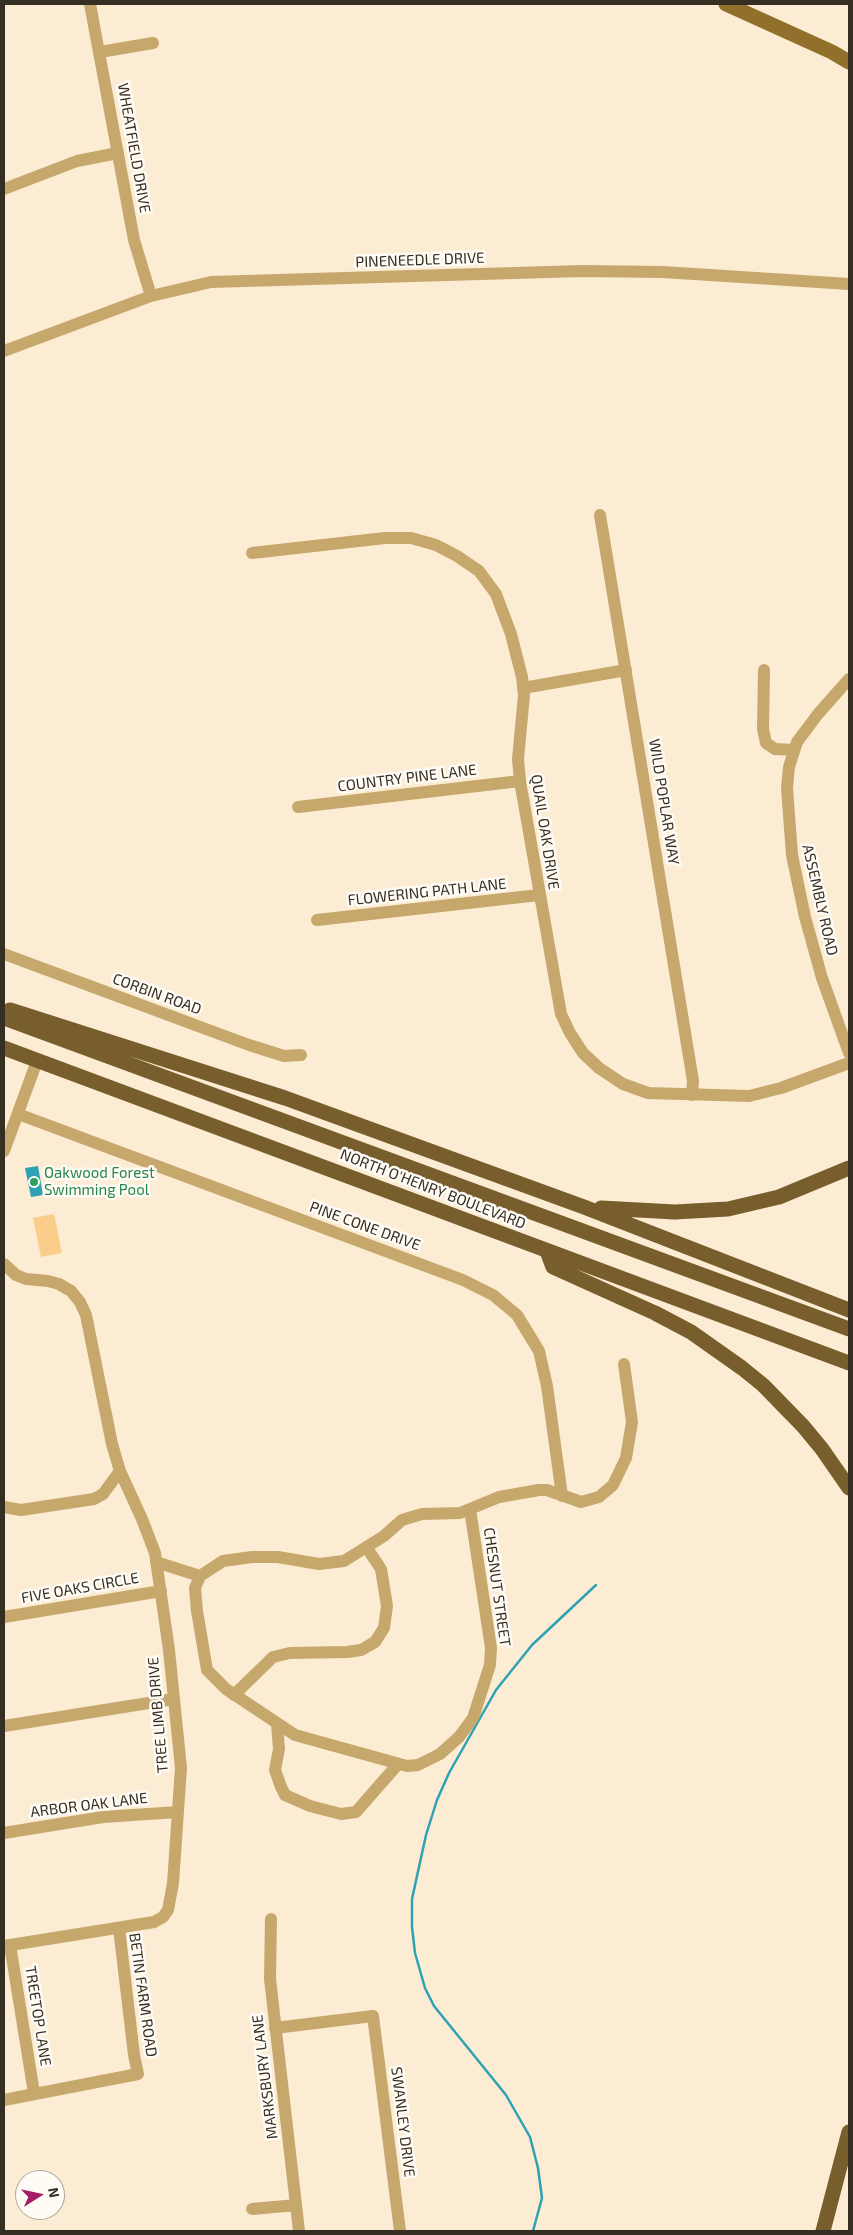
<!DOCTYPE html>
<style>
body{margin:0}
#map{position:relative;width:853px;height:2235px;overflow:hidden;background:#fcecd4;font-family:"Exo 2",sans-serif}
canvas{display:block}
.frame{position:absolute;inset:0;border:5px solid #352e22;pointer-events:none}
.north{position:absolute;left:15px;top:2170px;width:50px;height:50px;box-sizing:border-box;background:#fffbf5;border:1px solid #aea9a1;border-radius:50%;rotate:80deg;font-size:14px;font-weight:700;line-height:20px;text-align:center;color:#352e22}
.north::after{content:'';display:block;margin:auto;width:18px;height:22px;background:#a51d67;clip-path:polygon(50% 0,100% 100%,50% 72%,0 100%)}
</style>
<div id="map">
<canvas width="853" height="2235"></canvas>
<div class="frame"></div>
<div class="north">N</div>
</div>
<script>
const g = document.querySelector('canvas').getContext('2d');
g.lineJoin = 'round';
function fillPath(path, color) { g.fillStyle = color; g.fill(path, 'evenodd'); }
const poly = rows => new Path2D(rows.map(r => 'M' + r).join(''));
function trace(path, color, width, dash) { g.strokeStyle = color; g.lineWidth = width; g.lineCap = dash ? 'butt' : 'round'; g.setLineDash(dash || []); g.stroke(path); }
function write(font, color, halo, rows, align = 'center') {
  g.font = font + ' "Exo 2",sans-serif'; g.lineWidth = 5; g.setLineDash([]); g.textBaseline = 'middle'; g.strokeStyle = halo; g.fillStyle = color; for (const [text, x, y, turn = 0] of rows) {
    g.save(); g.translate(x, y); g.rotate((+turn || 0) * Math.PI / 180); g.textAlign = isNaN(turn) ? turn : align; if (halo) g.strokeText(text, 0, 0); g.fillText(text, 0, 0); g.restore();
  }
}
fillPath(poly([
 [54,1214,62,1253,41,1257,33,1218]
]), '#face8a');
fillPath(poly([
 [38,1166,43,1195,31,1197,25,1168]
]), '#2ea2b4');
trace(poly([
 [533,2231,542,2198,538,2168,530,2137,506,2095,434,2006,425,1988,415,1953,412,1927,412,1899,426,1835,437,1800,449,1773,496,1690,532,1645,596,1585]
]), '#2ea2b4', 2.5);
trace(poly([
 [90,4,134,240,151,296],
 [100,52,153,43],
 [4,189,77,161,118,153],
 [4,351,151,296,211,282,582,271,663,272,849,284],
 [600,515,693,1081,692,1095],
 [252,553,385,538,411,538,436,545,457,556,479,571,496,594,511,634,522,677,524,695,518,759,520,781,561,1014,570,1033,583,1053,599,1068,623,1084,648,1093,749,1096,781,1088,849,1063],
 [764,670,763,729,766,743,775,749,794,750],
 [849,679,818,714,797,742,789,767,787,788,792,855,805,917,822,978,849,1053],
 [523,688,626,670],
 [298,807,520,781],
 [317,920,539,895],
 [4,954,249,1045,284,1056,301,1055],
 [18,1114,463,1280,493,1295,517,1315,539,1351,547,1386,562,1496],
 [4,1151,37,1061],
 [4,1264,16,1275,26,1279,48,1281,59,1284,71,1291,80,1302,86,1315,112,1444,120,1471,103,1494,94,1499,21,1510,4,1507],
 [470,1509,491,1648,490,1665,473,1718,459,1737,440,1754,418,1765,407,1766,295,1735,226,1689,207,1670,197,1611,195,1588,200,1576,223,1561,252,1557,278,1557,319,1564,344,1561,384,1536,402,1520,422,1514,460,1513,470,1509,499,1497,539,1490,547,1490,581,1502,599,1497,613,1485,626,1458,632,1422,624,1364],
 [156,1562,200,1576],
 [4,1617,161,1591],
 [234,1695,273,1657,290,1653,347,1652,361,1650,375,1642,384,1628,387,1606,381,1569,367,1548],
 [277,1723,279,1749,275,1770,281,1787,285,1795,310,1806,341,1814,356,1812,398,1764],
 [4,1726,174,1699],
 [4,1833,103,1817,178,1812],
 [271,1919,270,1979,299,2231],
 [10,1945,34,2093],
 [4,1946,154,1922,163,1917,168,1910,173,1883,181,1768,169,1650,155,1553,142,1519,120,1471],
 [275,2028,373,2016,400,2231],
 [4,2100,138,2074,134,2055,119,1928],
 [252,2209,296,2205]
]), '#c6a86d', 12);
trace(poly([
 [726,4,832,52,849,62]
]), '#91702b', 15);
trace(poly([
 [10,1010,285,1098,584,1207,849,1310],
 [4,1018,849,1329],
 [4,1048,849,1363],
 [601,1208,675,1212,728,1209,779,1197,849,1168],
 [547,1251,553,1267,655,1313,691,1332,742,1368,763,1385,803,1426,822,1449,849,1488],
 [823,2231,849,2132]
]), '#775e2c', 15);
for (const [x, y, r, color] of [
 [34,1182,5,"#2e9e5b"]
]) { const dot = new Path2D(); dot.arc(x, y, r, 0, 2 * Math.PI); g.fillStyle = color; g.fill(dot); trace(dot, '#fffbf5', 2); }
write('15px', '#352e22', '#fffbf5', [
 ["WHEATFIELD DRIVE",134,148,80],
 ["PINENEEDLE DRIVE",420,260,-2],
 ["COUNTRY PINE LANE",407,778,-7],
 ["WILD POPLAR WAY",664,802,81],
 ["QUAIL OAK DRIVE",545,832,81],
 ["FLOWERING PATH LANE",427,892,-6],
 ["ASSEMBLY ROAD",820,900,77],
 ["CORBIN ROAD",157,994,20],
 ["NORTH O'HENRY BOULEVARD",433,1189,21],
 ["PINE CONE DRIVE",365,1226,20],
 ["CHESNUT STREET",497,1587,82],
 ["FIVE OAKS CIRCLE",80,1588,-10],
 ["TREE LIMB DRIVE",158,1715,-95],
 ["ARBOR OAK LANE",89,1805,-7],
 ["BETIN FARM ROAD",143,1995,82],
 ["TREETOP LANE",38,2016,81],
 ["MARKSBURY LANE",265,2077,-97],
 ["SWANLEY DRIVE",403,2122,83]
]);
write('15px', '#27864d', '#fffbf5', [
 ["Oakwood Forest",44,1173],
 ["Swimming Pool",44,1190]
], 'left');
</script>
